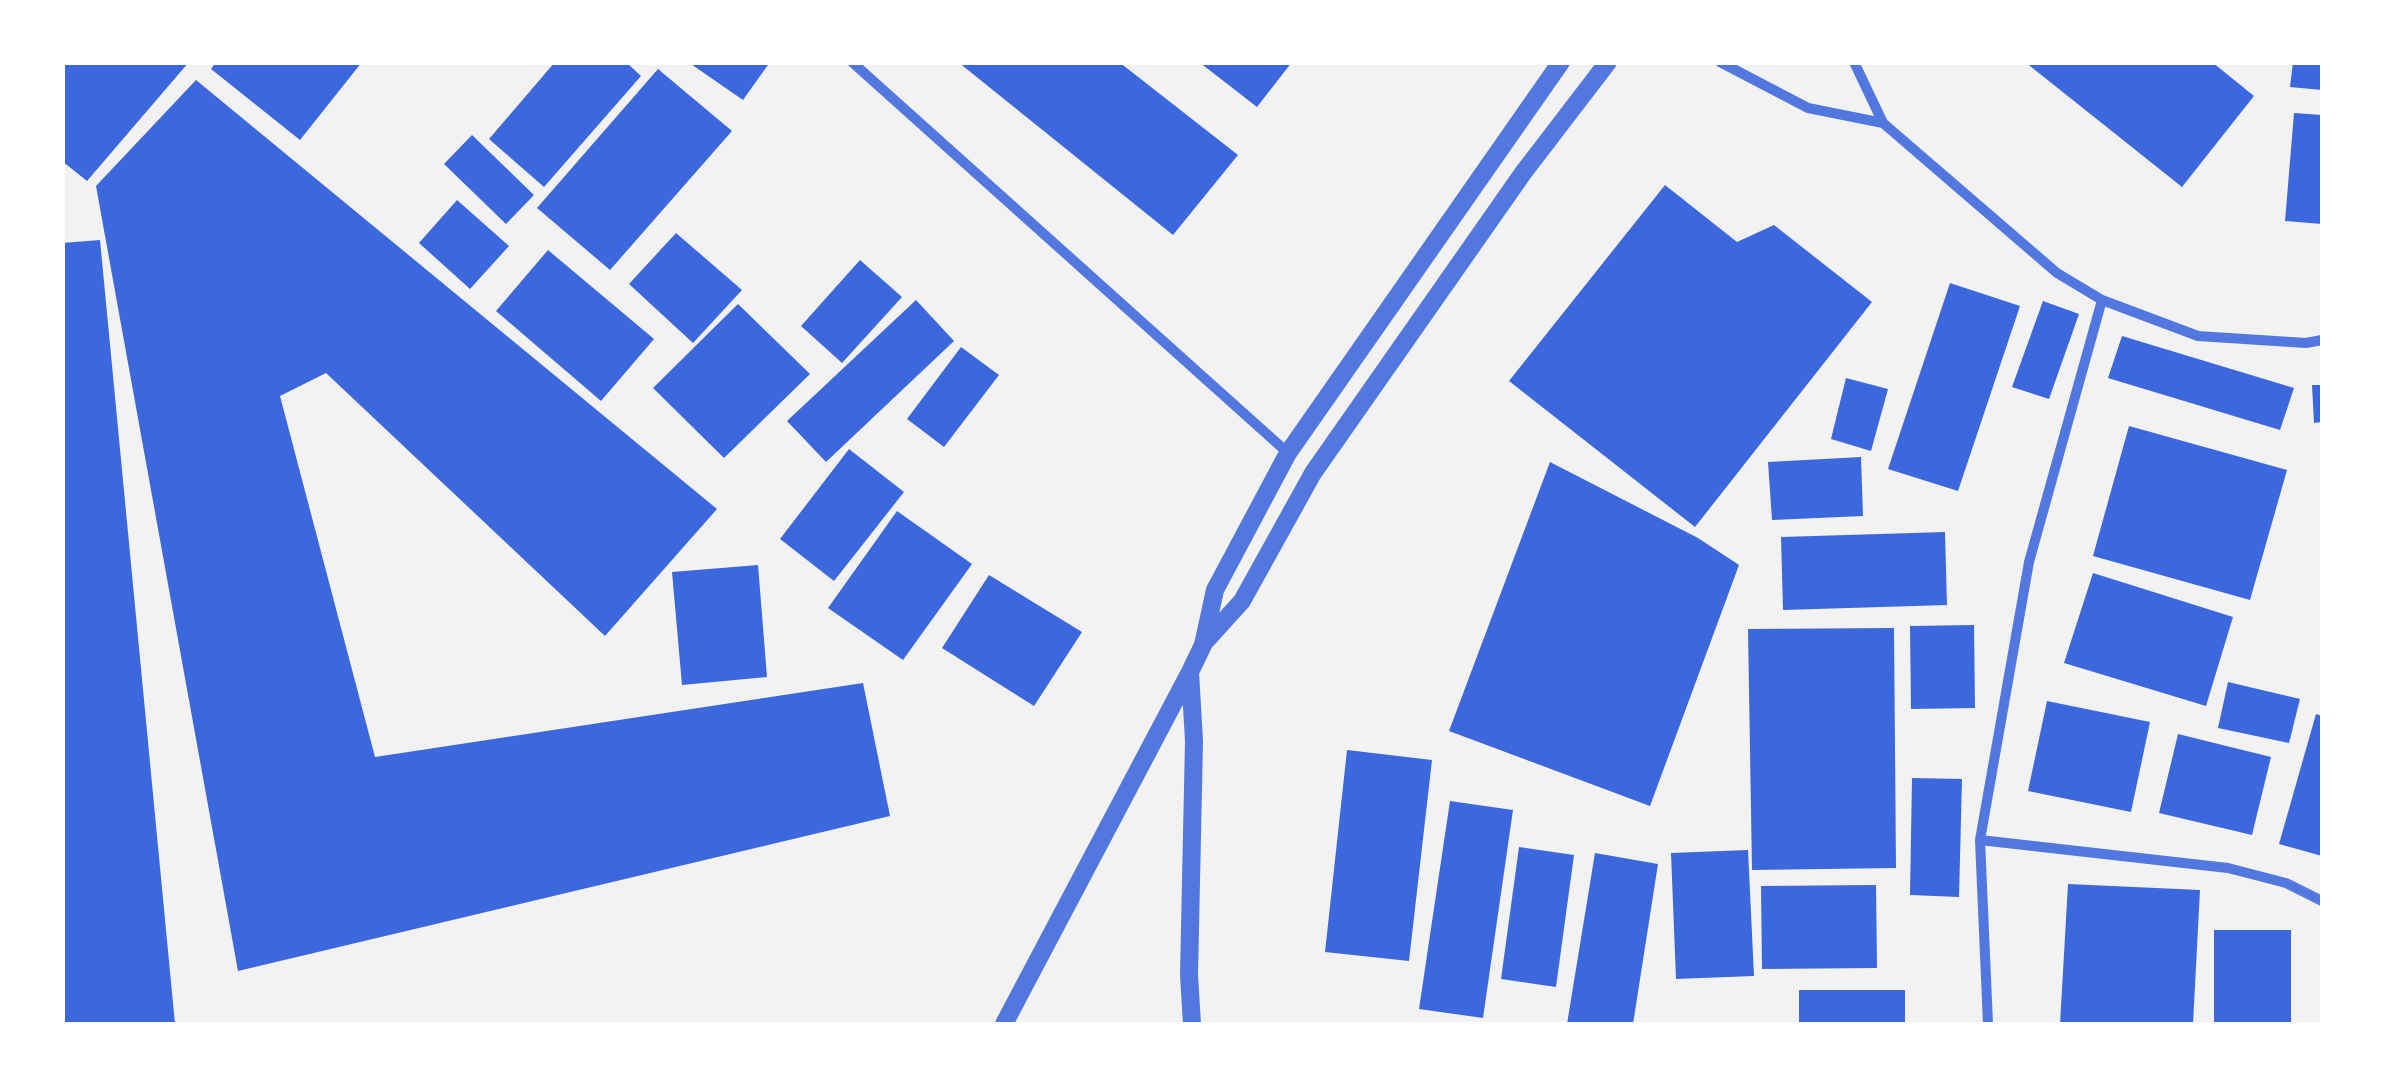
<!DOCTYPE html>
<style>
body{margin:0}
#map{position:relative;width:2385px;height:1087px;overflow:hidden;background:#f2f2f2;font-family:Mulish,sans-serif}
canvas{display:block}
.frame{position:absolute;inset:0;border:65px solid #fff;pointer-events:none}
</style>
<div id="map">
<canvas width="2385" height="1087"></canvas>
<div class="frame"></div>
</div>
<script>
const g = document.querySelector('canvas').getContext('2d');
g.lineJoin = 'round';
function fillPath(path, color) { g.fillStyle = color; g.fill(path, 'evenodd'); }
const poly = rows => new Path2D(rows.map(r => 'M' + r).join(''));
function trace(path, color, width, dash) { g.strokeStyle = color; g.lineWidth = width; g.lineCap = dash ? 'butt' : 'round'; g.setLineDash(dash || []); g.stroke(path); }
fillPath(poly([
 [62,62,189,62,87,181,62,161],
 [216,62,362,62,300,140,211,69],
 [555,62,626,62,641,76,544,187,489,139],
 [688,62,770,62,743,100],
 [958,62,1119,62,1238,155,1173,235],
 [1199,62,1292,62,1257,107],
 [2025,62,2212,62,2254,96,2182,187],
 [2293,62,2322,62,2322,90,2290,87],
 [658,69,732,131,610,270,537,208],
 [196,80,717,509,605,636,326,373,280,396,375,757,863,683,890,816,238,971,96,186],
 [2294,113,2322,115,2322,224,2285,221],
 [472,135,534,195,506,224,444,164],
 [1665,185,1737,242,1774,225,1872,302,1695,527,1509,381],
 [457,200,509,246,470,289,419,243],
 [676,233,742,290,693,343,629,284],
 [100,240,175,1024,62,1024,62,243],
 [548,250,654,339,601,401,496,311],
 [860,260,902,297,842,363,801,326],
 [1950,283,2020,306,1958,491,1888,469],
 [916,300,954,341,826,462,787,421],
 [2043,301,2079,314,2049,399,2012,387],
 [738,304,810,374,724,458,653,388],
 [2122,336,2294,388,2280,430,2108,378],
 [961,347,999,375,944,447,907,419],
 [1846,378,1888,389,1871,451,1831,439],
 [2312,385,2322,385,2322,422,2314,423],
 [2129,426,2287,470,2250,600,2093,556],
 [849,449,904,492,834,581,780,539],
 [1861,457,1863,516,1772,520,1768,462],
 [1550,462,1698,538,1739,565,1650,806,1449,731],
 [897,511,972,564,903,660,828,608],
 [1945,532,1947,605,1783,610,1781,537],
 [758,565,767,677,682,685,672,572],
 [2093,573,2233,617,2206,706,2064,663],
 [989,575,1082,632,1034,706,942,648],
 [1974,625,1975,708,1911,709,1910,626],
 [1894,628,1896,868,1752,870,1748,629],
 [2228,682,2300,699,2289,743,2218,728],
 [2047,701,2150,722,2131,812,2028,791],
 [2316,714,2322,716,2322,856,2279,844],
 [2178,734,2271,757,2252,835,2159,813],
 [1347,750,1432,760,1409,961,1325,952],
 [1912,778,1962,779,1959,897,1910,895],
 [1450,801,1513,810,1483,1018,1419,1009],
 [1519,847,1574,855,1556,987,1501,979],
 [1748,850,1754,976,1676,979,1671,853],
 [1595,853,1658,864,1633,1024,1567,1024],
 [2068,884,2200,890,2193,1024,2060,1024],
 [1876,885,1877,968,1762,969,1761,886],
 [2214,930,2291,930,2291,1024,2214,1024],
 [1799,990,1905,990,1905,1024,1799,1024]
]), '#3d67dc');
trace(poly([
 [852,62,1288,453],
 [1720,62,1808,108,1883,123,1854,62],
 [1883,123,2057,273,2102,300,2198,336,2306,343,2322,340],
 [1980,840,2228,868,2286,883,2322,901],
 [1988,1024,1980,840,2029,562,2102,300]
]), '#5277de', 10);
trace(poly([
 [1203,644,1242,601,1313,473,1523,173,1608,62],
 [1190,672,1194,741,1189,975,1192,1024],
 [1004,1024,1190,672,1203,645,1215,590,1288,453,1561,62]
]), '#5277de', 18);
</script>
